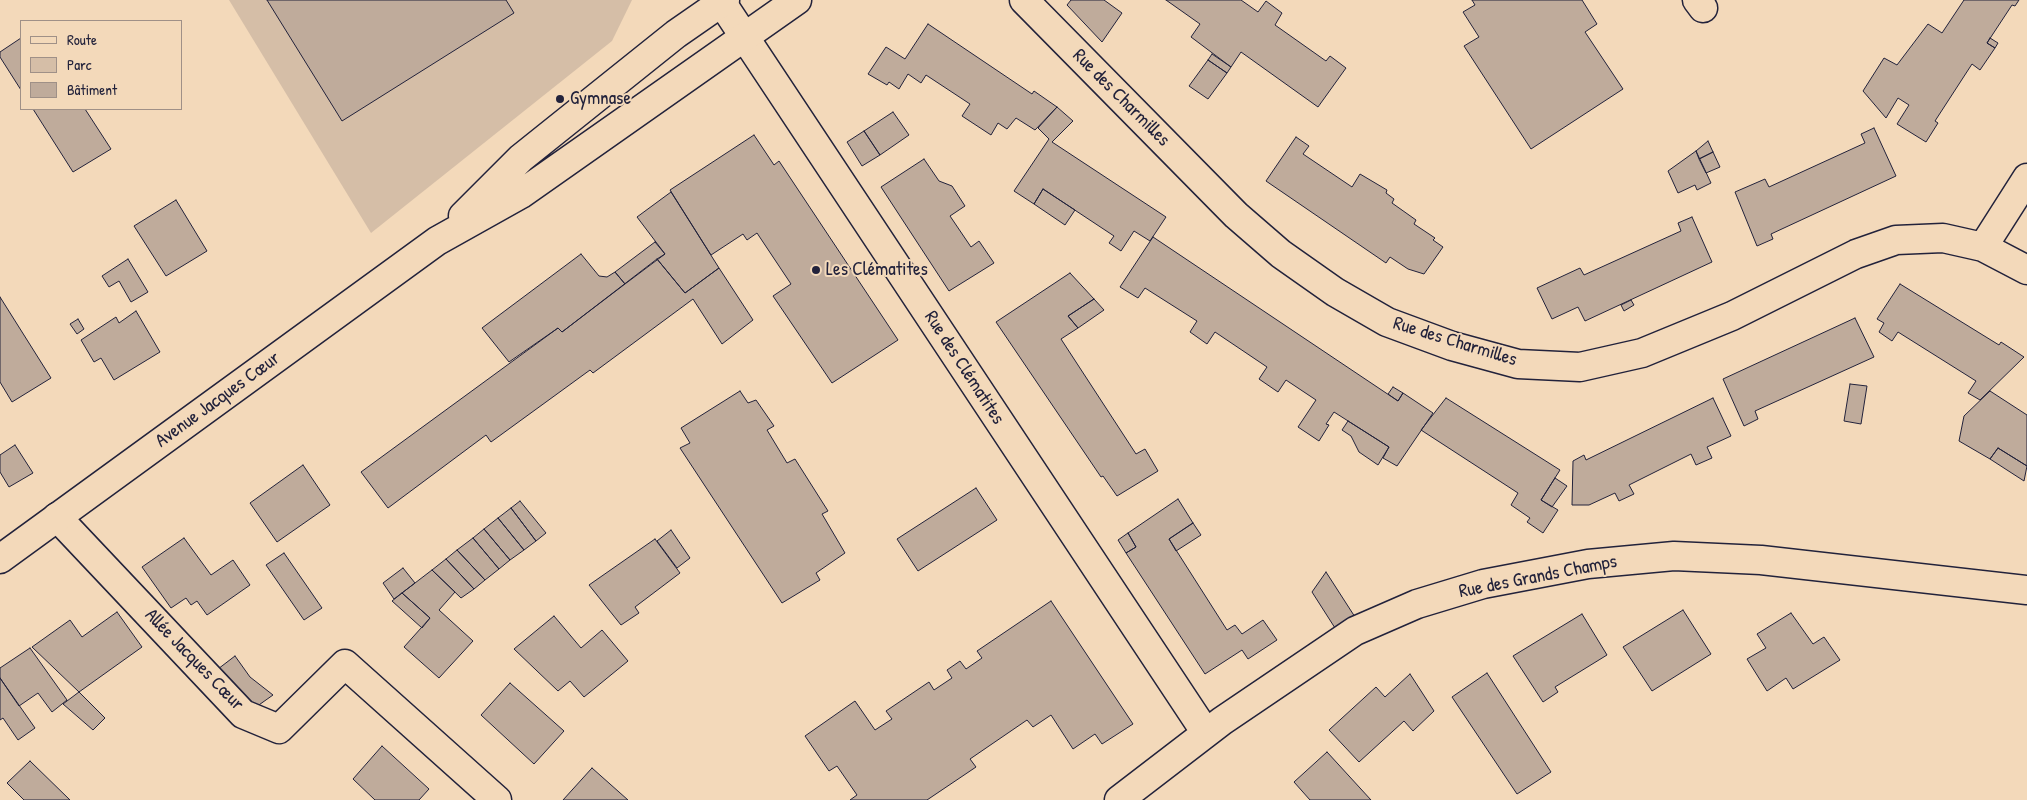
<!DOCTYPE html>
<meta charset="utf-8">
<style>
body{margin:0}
#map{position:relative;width:2027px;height:800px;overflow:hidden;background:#f3d9ba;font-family:"Patrick Hand",sans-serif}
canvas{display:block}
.legend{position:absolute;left:20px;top:20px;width:162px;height:90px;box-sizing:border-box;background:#f3d9ba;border:1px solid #9f9087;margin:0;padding:6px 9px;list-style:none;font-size:15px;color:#22223b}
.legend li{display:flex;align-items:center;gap:10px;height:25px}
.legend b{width:25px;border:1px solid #9f9087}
</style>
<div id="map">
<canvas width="2027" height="800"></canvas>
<ul class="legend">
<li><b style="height:6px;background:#f3d9ba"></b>Route</li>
<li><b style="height:14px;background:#d5bea7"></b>Parc</li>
<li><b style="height:14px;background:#bfab9b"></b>Bâtiment</li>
</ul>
</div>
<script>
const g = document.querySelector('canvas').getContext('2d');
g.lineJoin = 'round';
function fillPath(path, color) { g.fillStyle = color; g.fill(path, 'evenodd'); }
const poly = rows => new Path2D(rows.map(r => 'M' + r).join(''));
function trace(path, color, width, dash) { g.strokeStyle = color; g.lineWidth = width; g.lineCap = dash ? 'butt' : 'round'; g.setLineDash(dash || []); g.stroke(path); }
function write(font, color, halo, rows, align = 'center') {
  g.font = font + ' "Patrick Hand",sans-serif'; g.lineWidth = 4; g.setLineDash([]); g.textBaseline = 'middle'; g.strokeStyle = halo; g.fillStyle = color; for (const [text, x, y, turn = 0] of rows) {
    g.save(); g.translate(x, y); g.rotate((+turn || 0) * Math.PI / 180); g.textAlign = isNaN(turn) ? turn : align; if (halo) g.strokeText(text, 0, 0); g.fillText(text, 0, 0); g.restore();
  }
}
fillPath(poly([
 [229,0,632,0,612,41,371,233]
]), '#d5bea7');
const building = poly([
 [267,0,506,0,514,13,342,121,267,0],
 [1071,0,1104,0,1122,13,1102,42,1067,5,1071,0],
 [1166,0,1241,0,1258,12,1266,1,1282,13,1275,25,1326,61,1330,56,1346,68,1318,107,1241,52,1231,67,1191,37,1200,24,1166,0],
 [1472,0,1582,0,1597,24,1585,32,1623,89,1531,149,1464,46,1479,37,1463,12,1475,5,1472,0],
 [1964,0,2019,0,2015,6,2012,5,1987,43,1995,48,1980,70,1972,64,1935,121,1938,123,1926,142,1897,124,1909,105,1898,98,1886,118,1863,91,1884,58,1897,65,1928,24,1942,33,1964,0],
 [928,24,1032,94,1034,91,1057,107,1035,130,1016,118,1007,129,998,123,991,135,962,116,970,104,926,75,921,83,908,74,899,89,889,82,887,85,868,74,886,47,905,59,928,24],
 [21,38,21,90,0,57,0,52,21,38],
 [1990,38,1998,43,1995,48,1987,43,1990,38],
 [1212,54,1231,67,1227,73,1208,60,1212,54],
 [1208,60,1227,73,1208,99,1189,86,1208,60],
 [1057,107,1073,121,1052,142,1166,217,1150,241,1134,231,1121,251,1109,243,1114,236,1043,189,1034,204,1014,191,1049,139,1038,128,1057,107],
 [33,109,85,109,111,149,73,172,33,109],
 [893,112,909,135,880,155,864,131,893,112],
 [1874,128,1896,176,1771,234,1773,239,1757,246,1735,192,1765,179,1769,187,1865,143,1861,134,1874,128],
 [864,131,880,155,862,166,847,142,864,131],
 [754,135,774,165,779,161,898,340,832,383,773,296,791,284,757,233,747,240,743,234,711,255,670,190,754,135],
 [1296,137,1309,146,1303,154,1352,187,1360,174,1387,190,1386,193,1394,199,1392,203,1416,220,1414,224,1435,238,1433,240,1443,247,1424,274,1408,269,1390,257,1386,263,1266,181,1296,137],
 [1708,141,1713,152,1699,159,1696,151,1708,141],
 [1696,151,1711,183,1697,190,1695,185,1678,193,1668,171,1696,151],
 [1713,152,1720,167,1706,173,1699,159,1713,152],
 [924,159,939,181,952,186,965,206,950,216,971,247,979,241,994,263,949,291,881,187,924,159],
 [1043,189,1075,210,1065,225,1034,204,1043,189],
 [671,192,719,268,685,293,657,259,665,254,637,217,671,192],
 [176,200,207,251,166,276,134,226,176,200],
 [1692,217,1712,262,1585,321,1578,307,1552,319,1537,288,1580,268,1584,275,1681,231,1678,223,1692,217],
 [1153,237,1398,401,1403,393,1433,413,1397,466,1383,458,1389,447,1334,412,1326,424,1329,425,1319,441,1298,427,1316,400,1286,380,1278,392,1259,379,1267,367,1215,332,1207,344,1190,332,1197,321,1145,288,1138,298,1120,287,1153,237],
 [655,242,665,254,625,284,615,272,655,242],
 [581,254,599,276,607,277,615,272,625,284,562,332,558,328,509,362,482,328,581,254],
 [128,259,148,292,131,302,119,281,109,287,102,276,128,259],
 [657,259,685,293,719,268,753,320,722,344,693,299,593,373,590,370,491,442,486,435,388,508,361,472,558,328,562,332,657,259],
 [1070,273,1094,299,1068,316,1078,328,1061,339,1136,454,1145,449,1158,471,1117,496,1103,476,1101,477,996,322,1070,273],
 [1900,284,1999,345,2001,342,2024,357,1980,400,1968,393,1976,381,1898,332,1892,341,1879,332,1884,323,1877,319,1900,284],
 [0,297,51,378,12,402,0,382,0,297],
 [1094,299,1104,310,1078,328,1068,316,1094,299],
 [1631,300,1634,305,1624,311,1621,305,1631,300],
 [136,311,160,352,114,380,101,358,94,362,81,340,116,317,119,323,136,311],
 [1855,318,1874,357,1755,411,1758,419,1744,426,1723,379,1855,318],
 [78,319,84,329,77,334,70,324,78,319],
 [1850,384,1867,386,1861,424,1844,421,1850,384],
 [1393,387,1403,393,1398,401,1388,394,1393,387],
 [740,391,748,403,756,400,774,426,767,430,787,463,795,459,828,511,822,514,845,553,816,573,820,580,782,603,680,448,690,443,681,428,740,391],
 [1990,391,2027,415,2027,466,1998,448,1990,459,1959,441,1964,416,1990,391],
 [1446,398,1560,470,1541,500,1558,510,1543,533,1527,522,1530,518,1511,505,1518,493,1421,430,1446,398],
 [1713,398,1731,436,1707,447,1712,458,1696,465,1691,454,1629,485,1634,494,1619,501,1615,493,1589,505,1572,505,1573,461,1584,455,1586,460,1713,398],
 [1348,421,1389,447,1378,465,1359,452,1351,436,1342,430,1348,421],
 [15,445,33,473,9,487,0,472,0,455,15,445],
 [1998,448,2027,466,2024,481,1990,459,1998,448],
 [303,465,330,505,277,542,250,503,303,465],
 [1555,478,1567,486,1552,507,1541,500,1555,478],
 [976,488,997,520,918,571,897,539,976,488],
 [1178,499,1193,523,1169,539,1227,630,1235,625,1242,634,1263,620,1277,640,1248,659,1242,650,1205,674,1126,553,1136,547,1128,533,1178,499],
 [520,501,546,533,536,541,511,508,520,501],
 [511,508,536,541,524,550,498,518,511,508],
 [498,518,524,550,510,560,484,529,498,518],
 [1193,523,1201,535,1176,551,1169,539,1193,523],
 [484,529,510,560,499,569,473,538,484,529],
 [671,530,690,558,677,568,657,541,671,530],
 [1128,533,1136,547,1126,553,1118,540,1128,533],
 [184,538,211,575,233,560,250,585,207,615,197,601,191,605,186,598,171,608,142,567,184,538],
 [473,538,499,569,485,580,457,550,473,538],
 [655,539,680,573,635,607,639,613,621,625,589,585,655,539],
 [457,550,485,580,474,589,446,559,457,550],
 [284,553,322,608,304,620,266,565,284,553],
 [446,559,474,589,461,598,432,570,446,559],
 [403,568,415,583,394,599,383,583,403,568],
 [432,570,455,592,439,610,473,641,439,678,404,647,430,618,402,593,432,570],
 [1326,572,1355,617,1335,628,1312,592,1326,572],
 [402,593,430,618,422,628,392,601,402,593],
 [1051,601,1133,724,1102,744,1095,734,1073,749,1051,715,1033,727,1027,720,970,759,976,767,927,800,850,800,857,795,837,766,829,771,805,736,855,701,875,730,892,719,886,711,929,682,934,690,952,678,947,670,960,661,966,669,982,658,977,651,1051,601],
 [1683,610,1711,654,1652,691,1623,647,1683,610],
 [117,612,142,647,79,692,32,647,70,620,82,637,117,612],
 [1791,613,1813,644,1824,637,1840,660,1793,689,1786,678,1767,691,1747,659,1766,648,1757,634,1791,613],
 [1582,614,1607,655,1555,687,1558,692,1543,702,1513,656,1582,614],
 [554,616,581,648,602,630,628,661,584,697,570,681,558,691,514,649,554,616],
 [30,648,67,700,52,712,38,693,19,706,0,678,0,668,30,648],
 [235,656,250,677,273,695,256,707,218,669,235,656],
 [1487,673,1551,772,1517,794,1452,697,1487,673],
 [1410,674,1434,711,1413,731,1404,721,1359,762,1329,730,1376,687,1385,697,1410,674],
 [0,678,35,728,18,740,3,718,0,720,0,678],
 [510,683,564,731,534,764,481,715,510,683],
 [79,692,105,718,93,730,63,704,79,692],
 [382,746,429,789,419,800,375,800,353,779,382,746],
 [1327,752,1371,800,1310,800,1294,782,1327,752],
 [30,761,70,800,24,800,7,783,30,761],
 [592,768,628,800,563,800,592,768]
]);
fillPath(building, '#bfab9b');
trace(building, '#22223b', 1);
const minor = poly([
 [720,0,1206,733],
 [1024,0,1236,215,1281,254,1335,292,1387,322,1452,346,1518,364,1580,367,1642,353,1732,316,1856,254,1896,240,1943,238,1983,247,2027,270],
 [1697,0,1703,8],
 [1983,247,2027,178],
 [57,517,243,714,279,729,345,664,497,800],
 [1119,800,1222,721,1355,631,1417,604,1483,584,1588,564,1674,556,1761,560,2027,590]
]);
const secondary = poly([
 [463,216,521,158,676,34,725,0],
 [0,559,437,241,521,194,797,0]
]);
trace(minor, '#22223b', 31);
trace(secondary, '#22223b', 31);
trace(minor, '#f3d9ba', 28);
trace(secondary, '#f3d9ba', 28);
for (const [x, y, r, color] of [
 [560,99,5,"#22223b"],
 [816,270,5,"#22223b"]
]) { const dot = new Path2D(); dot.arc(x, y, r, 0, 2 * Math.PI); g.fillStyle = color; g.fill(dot); trace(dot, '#f3d9ba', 2); }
write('19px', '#22223b', '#f3d9ba', [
 ["Rue des Charmilles",1121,98,45],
 ["Rue des Charmilles",1455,342,17],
 ["Rue des Clématites",964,368,57],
 ["Avenue Jacques Cœur",218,400,-36],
 ["Rue des Grands Champs",1538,577,-11],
 ["Allée Jacques Cœur",194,660,46]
]);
write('19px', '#22223b', '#f3d9ba', [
 ["Gymnase",570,99],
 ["Les Clématites",826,270]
], 'left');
</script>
